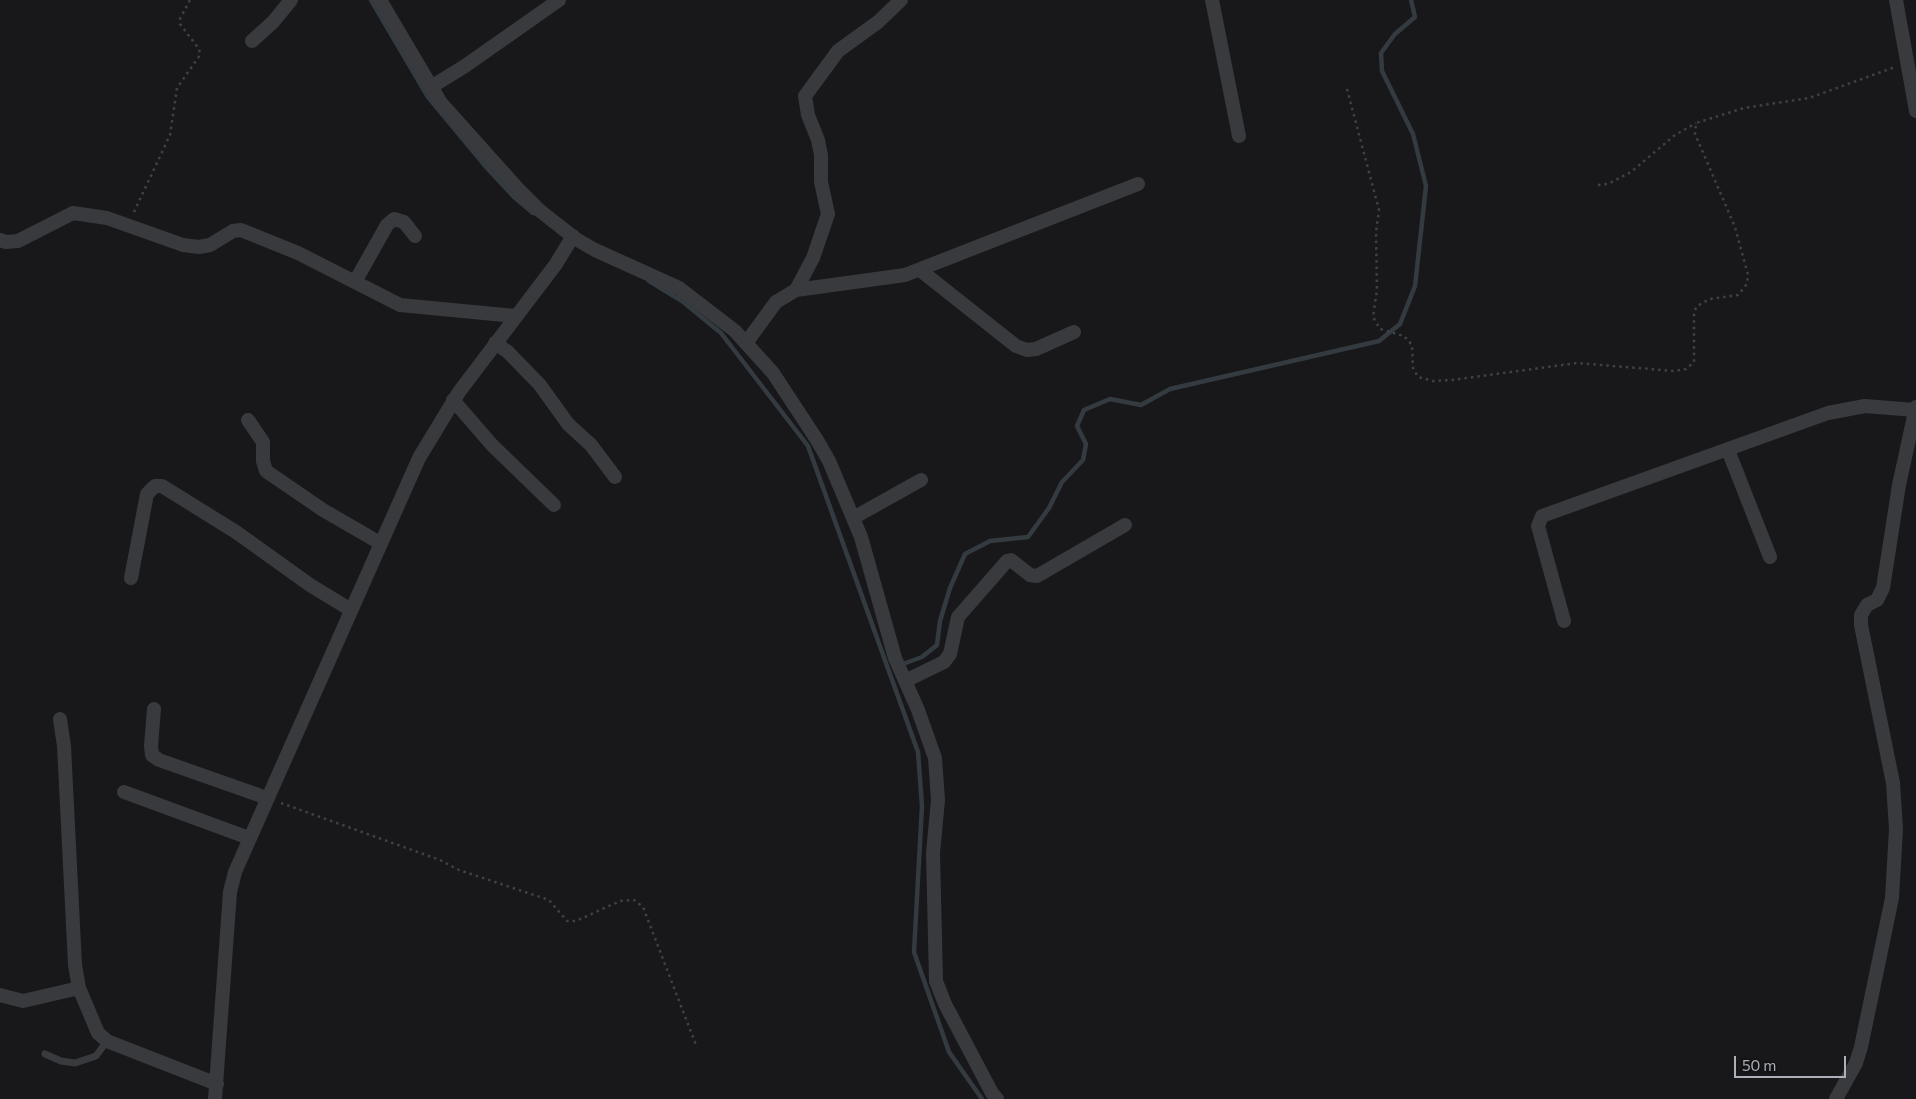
<!DOCTYPE html>
<style>
body{margin:0}
#map{position:relative;width:1916px;height:1099px;overflow:hidden;background:#18181a;font-family:Commissioner,sans-serif}
canvas{display:block}
.scale{position:absolute;left:1734px;top:1056px;width:112px;height:22px;box-sizing:border-box;border:2px solid #acb0b8;border-top:0;padding-left:6px;font-size:15px;line-height:18px;white-space:nowrap;color:#acb0b8;-webkit-text-stroke:4px #131315;paint-order:stroke}
</style>
<div id="map">
<canvas width="1916" height="1099"></canvas>
<div class="scale">50 m</div>
</div>
<script>
const g = document.querySelector('canvas').getContext('2d');
g.lineJoin = 'round';
const poly = rows => new Path2D(rows.map(r => 'M' + r).join(''));
function trace(path, color, width, dash) { g.strokeStyle = color; g.lineWidth = width; g.lineCap = dash ? 'butt' : 'round'; g.setLineDash(dash || []); g.stroke(path); }
trace(poly([
 [371,0,428,97,487,168,514,197,533,213],
 [649,281,682,301,721,333,808,446,918,752,922,806,914,952,949,1052,982,1099],
 [900,665,922,657,937,645,940,621,950,588,965,554,990,541,1028,537,1049,508,1062,482,1083,460,1086,444,1077,426,1084,410,1110,399,1141,405,1170,389,1379,341,1400,324,1415,286,1426,186,1413,134,1382,71,1381,53,1395,34,1415,17,1411,0]
]), '#333b41', 4.5);
trace(poly([
 [1347,89,1379,210,1376,232,1377,290,1373,317,1380,329,1404,336,1412,345,1413,368,1418,377,1433,381,1452,380,1577,363,1674,371,1686,369,1694,362,1694,312,1697,306,1710,299,1738,295,1747,284,1748,275,1735,227,1695,134,1696,123,1744,108,1809,98,1895,67],
 [1598,185,1608,184,1631,172,1675,135,1696,123],
 [134,212,170,135,177,88,200,55,199,49,180,24,180,19,190,0],
 [281,803,440,860,459,870,549,900,567,921,576,921,620,901,634,900,643,907,696,1045]
]), '#3f4145', 2.5, [2.5, 4]);
trace(poly([
 [45,1054,61,1061,75,1063,96,1056,107,1041]
]), '#393a3e', 7);
trace(poly([
 [380,0,441,103,518,189,539,210,576,239,595,250,679,288,735,331,773,373,817,440,829,461,861,537,895,658,918,710,935,758,938,800,933,853,936,981,945,1004,992,1093,997,1099],
 [1212,0,1239,136],
 [1896,0,1916,111],
 [252,41,273,22,291,0],
 [431,87,465,66,559,0],
 [0,240,6,242,18,241,73,213,107,218,183,245,199,247,210,245,233,231,241,230,298,253,400,305,515,316],
 [920,270,1016,346,1027,350,1036,349,1074,332],
 [356,280,387,225,394,219,404,222,415,236],
 [796,290,813,258,828,214,821,182,821,155,818,140,808,115,805,96,838,51,878,22,901,0],
 [495,343,508,352,540,385,568,424,591,445,615,477],
 [746,343,776,302,796,290,905,275,1138,184],
 [453,400,492,445,554,505],
 [248,420,263,442,263,461,266,471,323,510,380,543],
 [1728,450,1770,557],
 [853,518,921,480],
 [131,578,147,494,155,486,162,486,236,532,310,585,351,610],
 [1564,621,1538,526,1542,516,1828,413,1865,406,1915,410],
 [905,681,944,662,950,654,958,617,1007,561,1011,560,1030,575,1037,576,1125,525],
 [154,709,151,746,152,755,159,760,267,798],
 [60,719,64,746,75,965,79,988,98,1033,107,1041,217,1084],
 [124,792,249,838],
 [0,995,23,1001,79,988],
 [215,1099,230,892,235,872,419,458,459,392,556,264,573,236],
 [1836,1099,1856,1063,1861,1047,1892,898,1896,829,1893,783,1861,625,1861,615,1867,605,1877,600,1883,588,1899,485,1916,407]
]), '#393a3e', 14);
</script>
